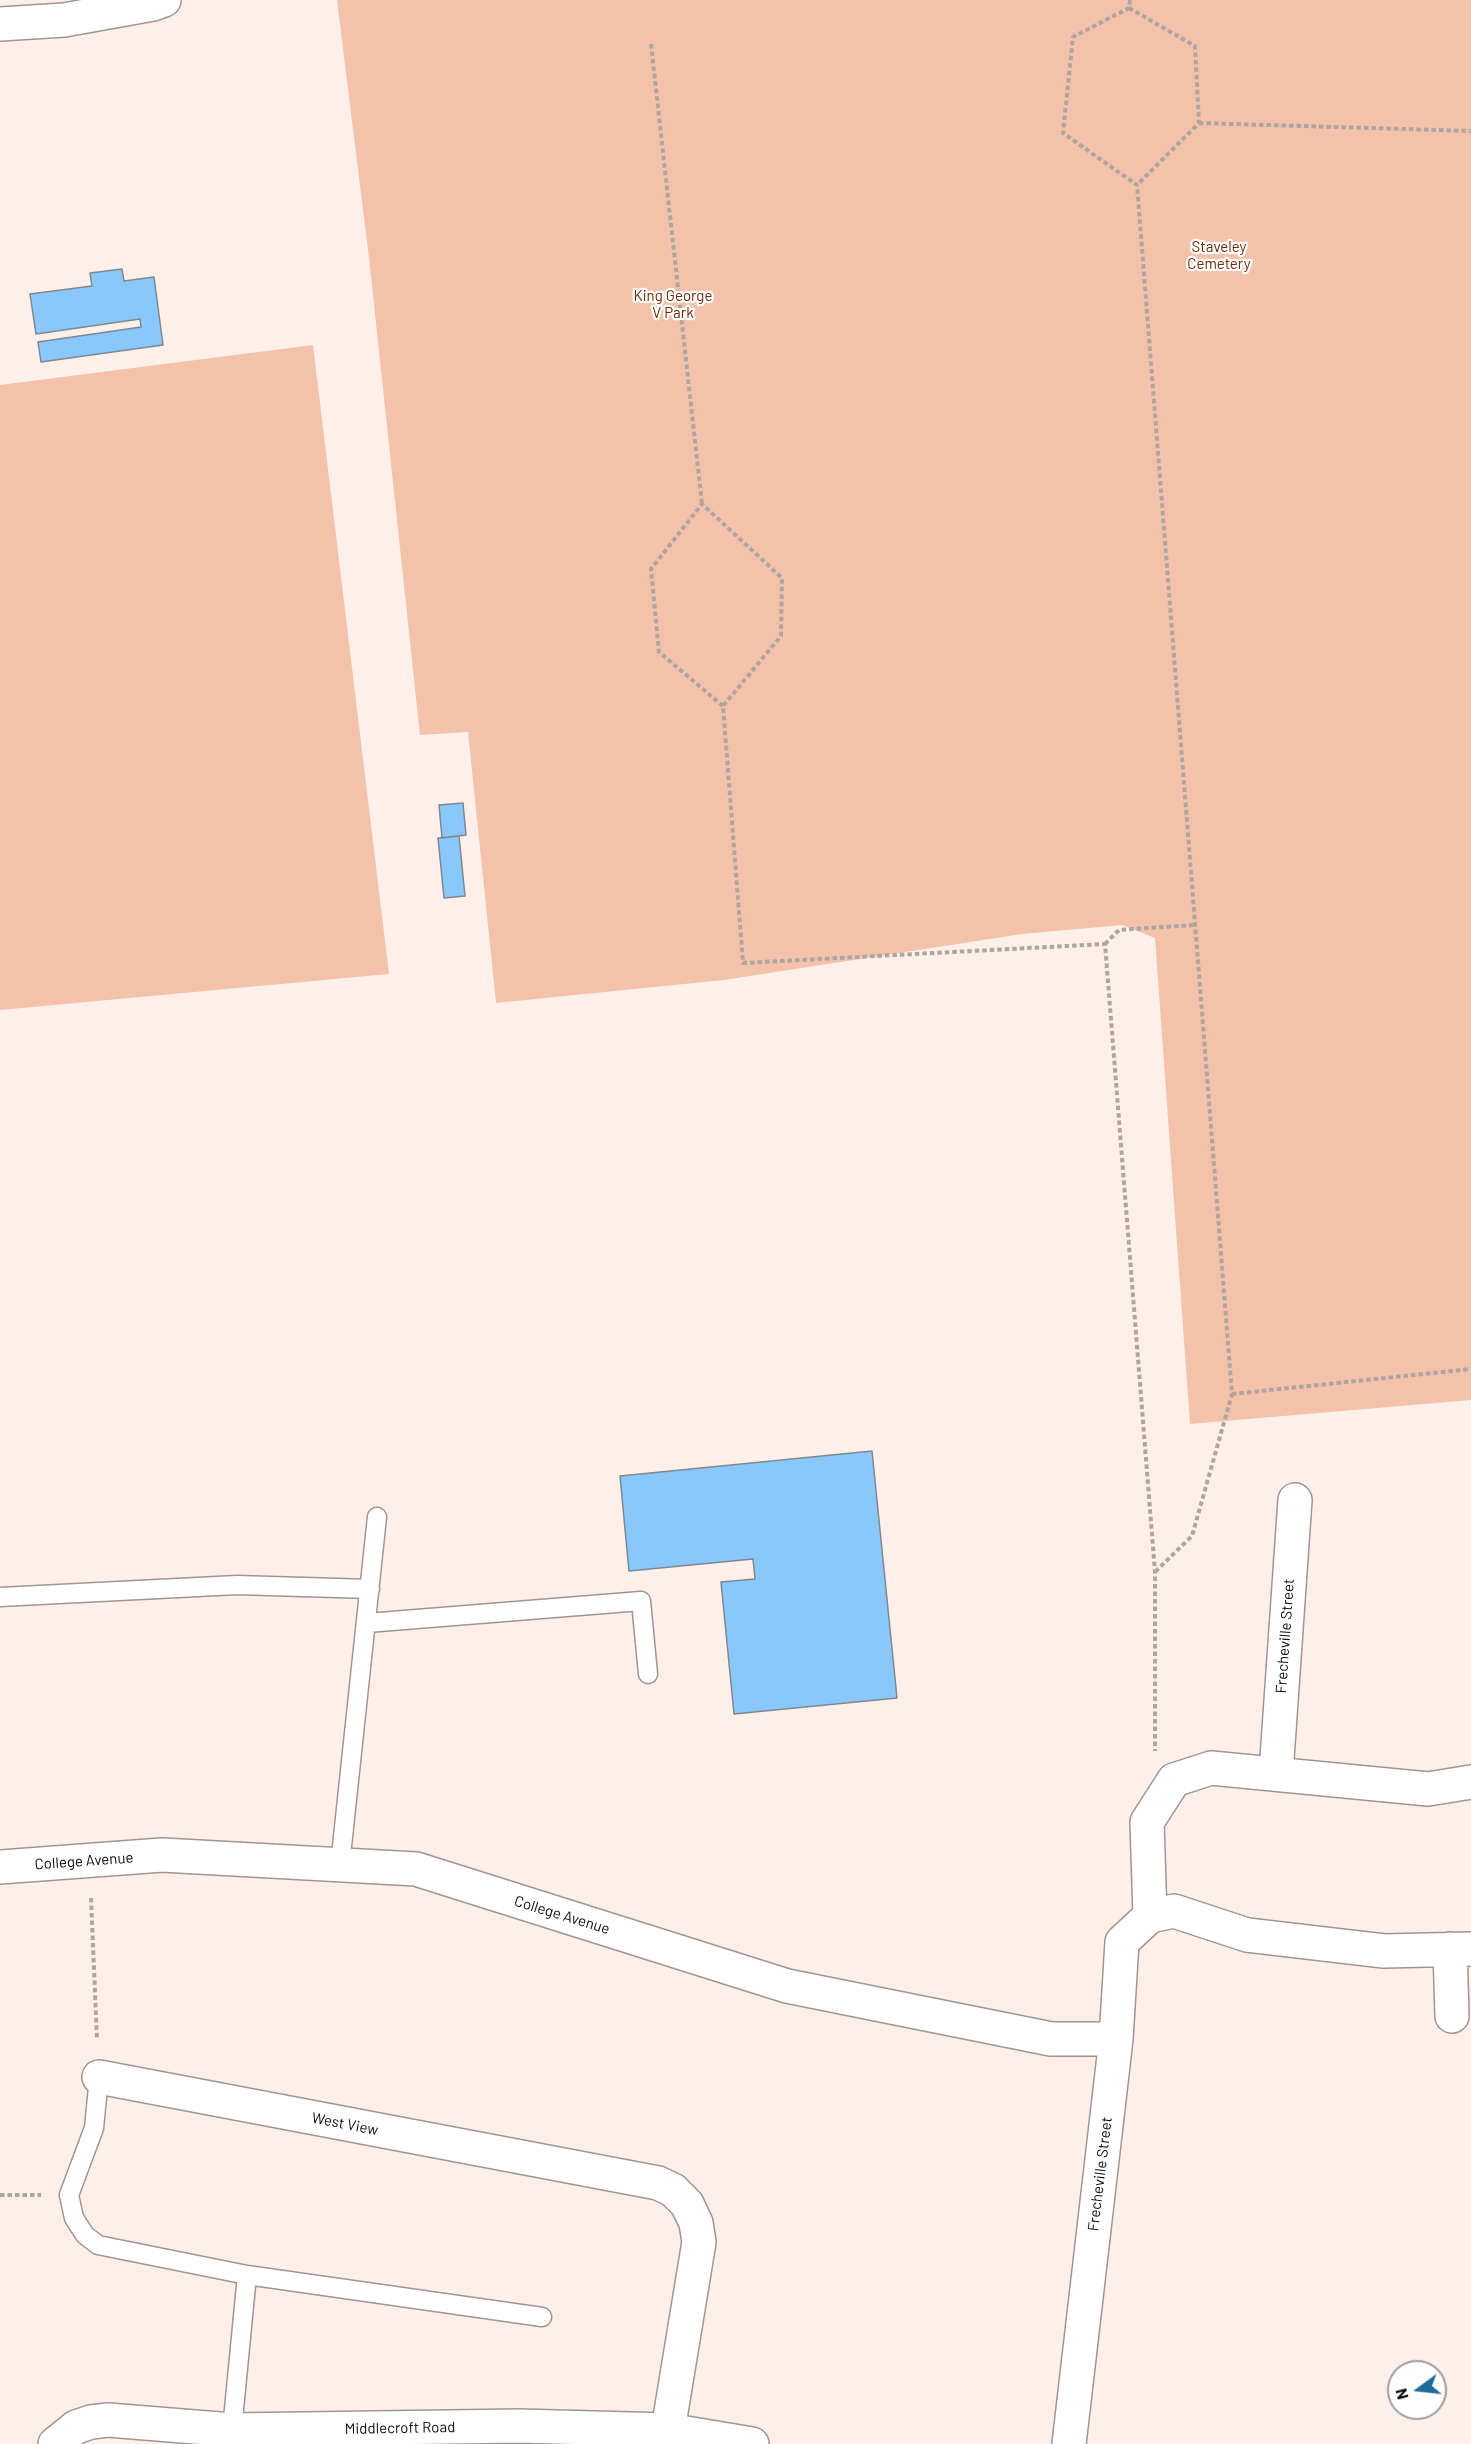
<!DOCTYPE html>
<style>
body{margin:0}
#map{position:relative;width:1471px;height:2444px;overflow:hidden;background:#fdf0ea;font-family:Barlow,sans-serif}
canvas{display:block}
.north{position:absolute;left:1387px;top:2360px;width:60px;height:60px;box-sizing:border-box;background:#fff;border:2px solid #9f9d9c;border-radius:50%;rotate:255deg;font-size:16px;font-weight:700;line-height:24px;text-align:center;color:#0e0a08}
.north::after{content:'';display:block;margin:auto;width:21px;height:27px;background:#1f689b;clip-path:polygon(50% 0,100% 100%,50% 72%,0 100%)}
</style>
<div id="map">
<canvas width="1471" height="2444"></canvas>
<div class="north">N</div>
</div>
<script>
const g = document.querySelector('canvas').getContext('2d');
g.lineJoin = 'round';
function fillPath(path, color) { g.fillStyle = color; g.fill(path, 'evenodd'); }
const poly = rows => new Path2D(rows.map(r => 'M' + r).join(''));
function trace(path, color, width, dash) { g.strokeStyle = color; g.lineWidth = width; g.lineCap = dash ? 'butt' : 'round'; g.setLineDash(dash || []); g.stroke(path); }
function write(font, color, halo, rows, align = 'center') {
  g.font = font + ' Barlow,sans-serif'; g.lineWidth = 4.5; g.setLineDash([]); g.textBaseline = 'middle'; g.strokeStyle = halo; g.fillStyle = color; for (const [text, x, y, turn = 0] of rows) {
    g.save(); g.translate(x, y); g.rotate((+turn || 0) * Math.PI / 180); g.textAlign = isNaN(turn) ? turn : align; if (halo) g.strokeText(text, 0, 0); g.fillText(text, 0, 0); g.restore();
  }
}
fillPath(poly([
 [337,0,1471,0,1471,1400,1190,1424,1155,938,1122,925,1022,934,724,980,496,1003,468,732,420,735,369,258],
 [313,345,389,974,0,1010,0,385]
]), '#f4c2aa');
const building = poly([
 [122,269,124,281,154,277,163,345,41,362,38,342,141,327,140,319,36,334,30,294,92,286,90,273,122,269],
 [463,803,466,835,442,838,439,805,463,803],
 [459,836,465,896,444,898,438,838,459,836],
 [872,1451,897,1698,734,1714,721,1582,755,1579,753,1559,629,1571,620,1476,872,1451]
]);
fillPath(building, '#8ac8fc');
trace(building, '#7e8890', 1.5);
const service = poly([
 [0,1597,237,1585,370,1589],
 [367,1623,641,1601,648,1674],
 [340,1865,377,1517],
 [99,2077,94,2128,69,2195,74,2218,85,2235,98,2245,247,2275,542,2317],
 [232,2430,247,2275]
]);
const minor = poly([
 [1276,1773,1295,1500],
 [0,1867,162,1855,416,1869,787,1986,1051,2039,1116,2039],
 [1150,1916,1174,1911,1247,1935,1384,1951,1471,1949],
 [1450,1949,1452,2016],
 [99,2077,658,2183,673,2190,687,2204,696,2223,699,2242,668,2430],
 [1069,2444,1116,2039,1122,1942,1150,1916,1147,1822,1174,1780,1211,1768,1428,1789,1471,1782]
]);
const tertiary = poly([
 [0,24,64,20,153,4,164,0],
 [55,2444,76,2427,91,2422,108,2420,232,2430,520,2426,668,2430,752,2444]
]);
trace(service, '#a19590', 21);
trace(minor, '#a19590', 36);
trace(tertiary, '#a19590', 36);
trace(poly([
 [1130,0,1129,8,1073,37,1063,133,1137,185,1232,1394,1192,1536,1156,1571],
 [1129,8,1195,46,1199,123,1137,185],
 [651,44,702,504],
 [1199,123,1471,131],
 [723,706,659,652,651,569,702,504,782,578,781,636,723,706,743,963,1105,944,1155,1572,1155,1751],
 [1105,944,1119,930,1195,925],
 [1232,1394,1471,1369],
 [91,1898,97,2040],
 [0,2195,41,2195]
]), '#afa5a0', 4, [4.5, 3]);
trace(service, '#fff', 18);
trace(minor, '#fff', 33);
trace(tertiary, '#fff', 33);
write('15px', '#6b2c03', '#fff', [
 ["Staveley",1219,247],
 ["Cemetery",1219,264],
 ["King George",673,296],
 ["V Park",673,313]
]);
write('15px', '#0e0a08', '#fff', [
 ["Frecheville Street",1285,1636,-86],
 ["College Avenue",84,1861,-4],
 ["College Avenue",562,1915,17],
 ["West View",345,2124,11],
 ["Frecheville Street",1100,2174,-83],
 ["Middlecroft Road",400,2428,-1]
]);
</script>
